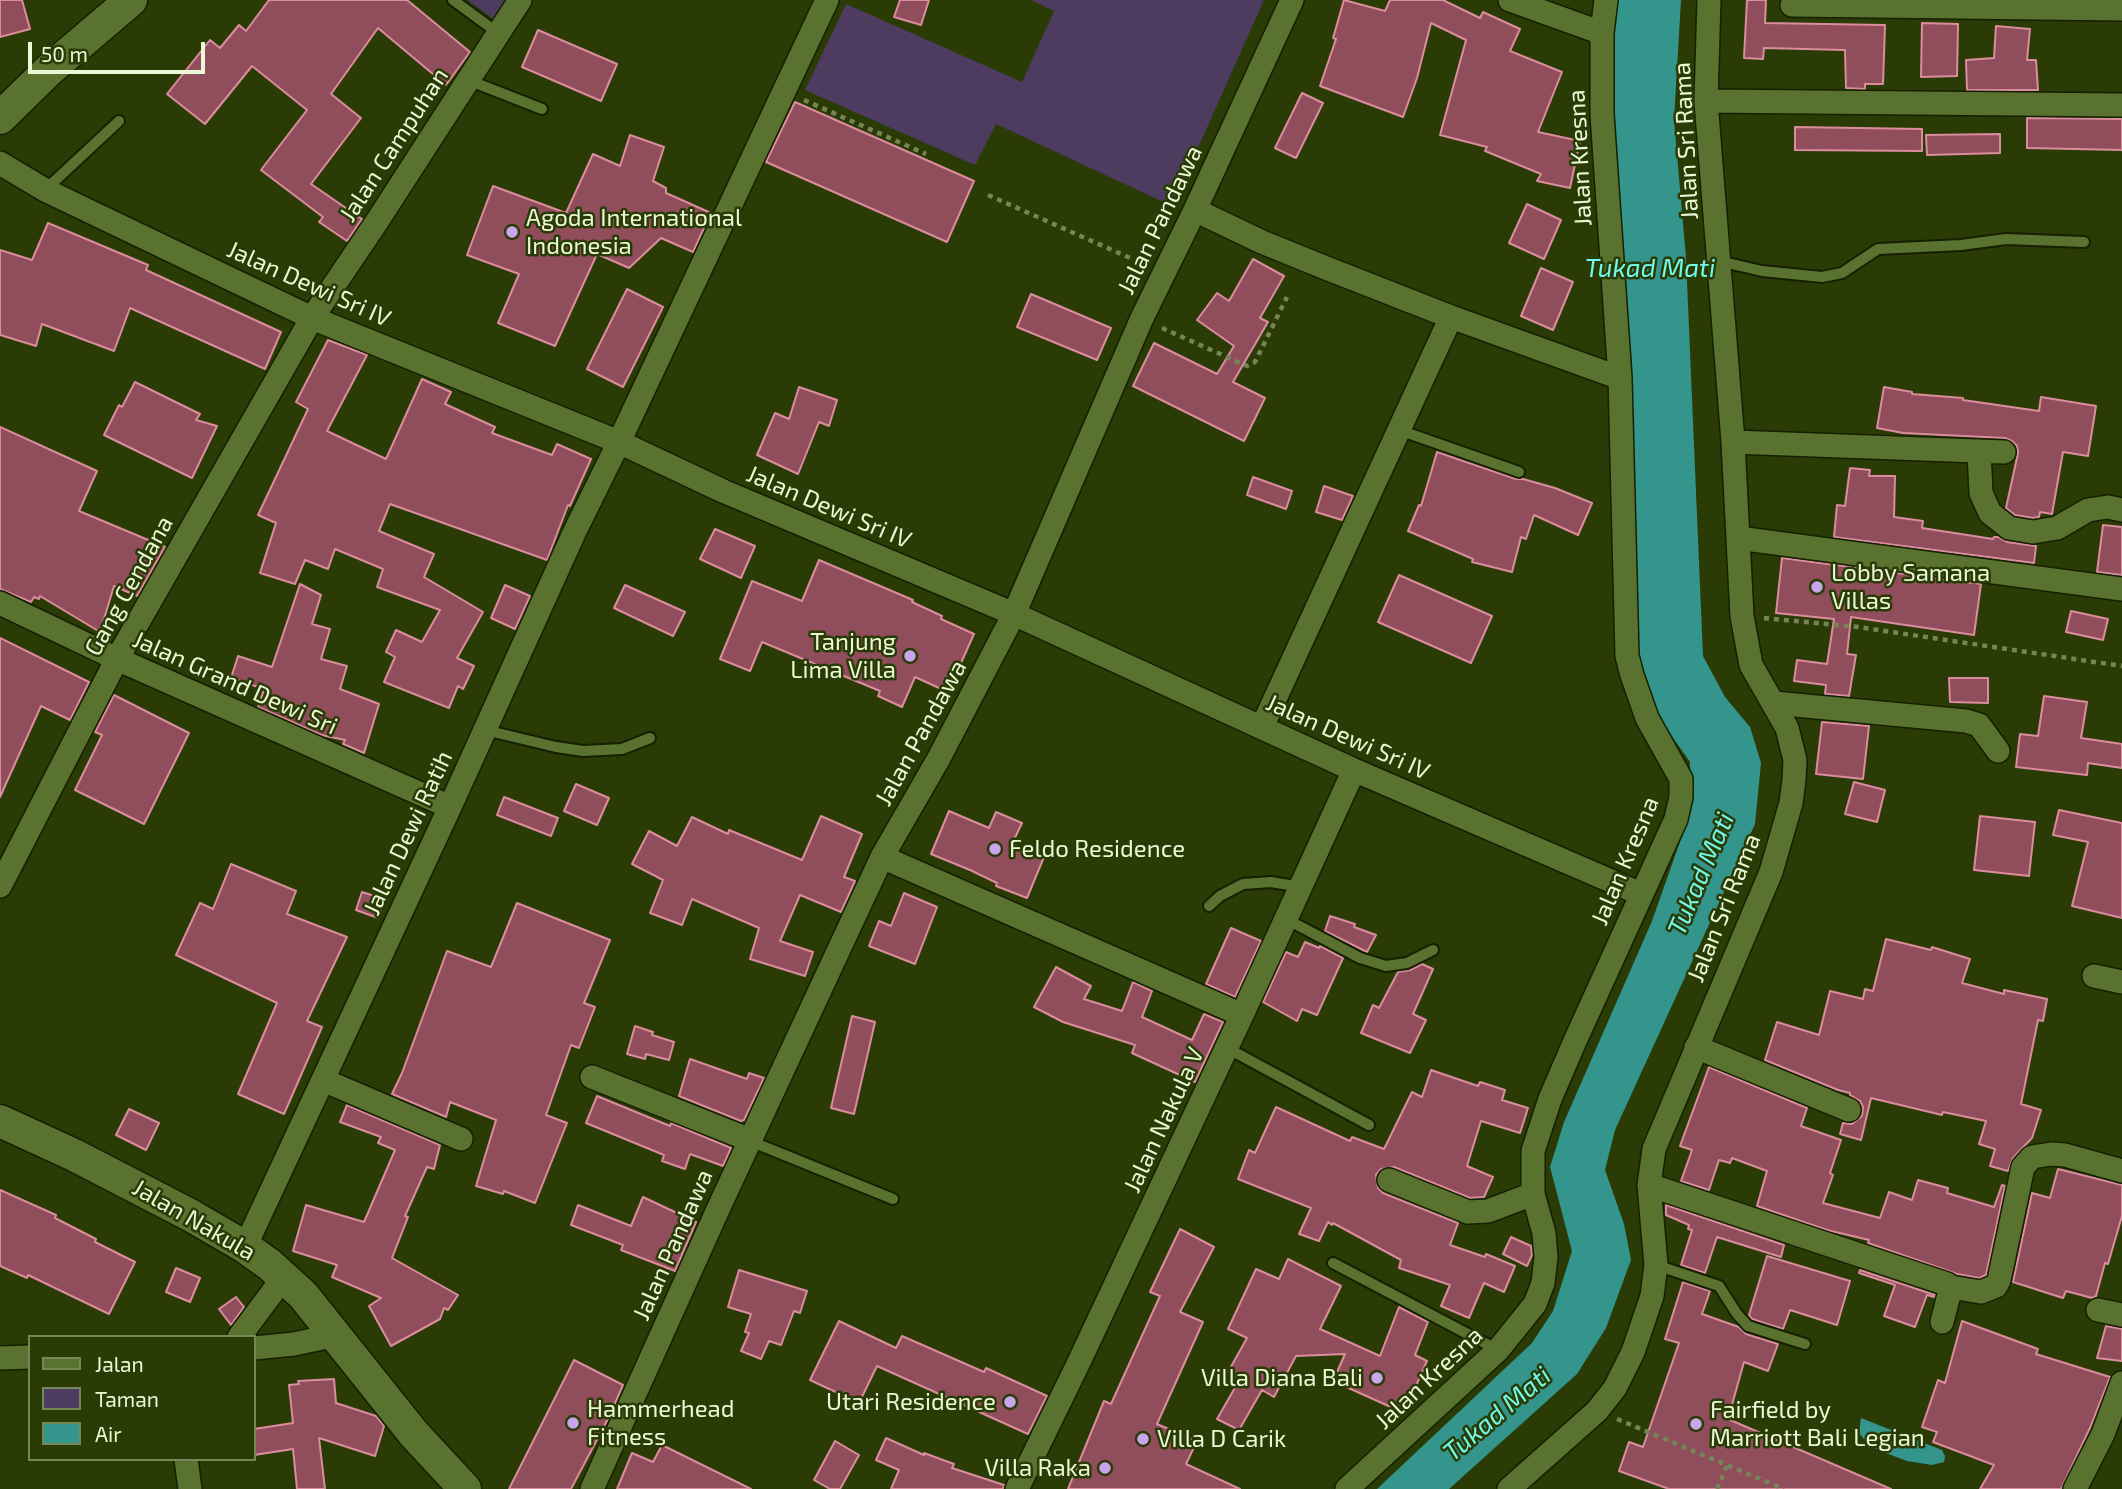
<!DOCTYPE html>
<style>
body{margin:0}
#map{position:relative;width:2122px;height:1489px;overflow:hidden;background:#2a3b06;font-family:"Exo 2",sans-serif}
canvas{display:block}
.legend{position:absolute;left:28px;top:1335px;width:228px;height:126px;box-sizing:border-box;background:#2a3b06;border:2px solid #768759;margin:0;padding:9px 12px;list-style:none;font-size:21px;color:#e9f8d5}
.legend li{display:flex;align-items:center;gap:14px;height:35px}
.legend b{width:35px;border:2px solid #768759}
.scale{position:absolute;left:28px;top:42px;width:177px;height:32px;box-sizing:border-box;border:4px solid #e9f8d5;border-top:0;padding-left:9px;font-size:21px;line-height:24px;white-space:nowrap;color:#e9f8d5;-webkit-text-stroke:5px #2a3b06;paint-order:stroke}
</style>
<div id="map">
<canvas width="2122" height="1489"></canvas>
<ul class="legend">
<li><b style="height:9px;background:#5a7230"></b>Jalan</li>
<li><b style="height:19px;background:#4e3b60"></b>Taman</li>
<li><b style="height:19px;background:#33958c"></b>Air</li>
</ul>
<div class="scale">50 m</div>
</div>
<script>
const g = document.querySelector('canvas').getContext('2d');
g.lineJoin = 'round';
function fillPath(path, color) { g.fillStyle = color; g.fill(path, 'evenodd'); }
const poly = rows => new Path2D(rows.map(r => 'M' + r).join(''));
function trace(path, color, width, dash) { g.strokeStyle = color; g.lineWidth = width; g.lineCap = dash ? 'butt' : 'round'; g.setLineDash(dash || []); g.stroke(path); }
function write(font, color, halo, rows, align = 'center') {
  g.font = font + ' "Exo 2",sans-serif'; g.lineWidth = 5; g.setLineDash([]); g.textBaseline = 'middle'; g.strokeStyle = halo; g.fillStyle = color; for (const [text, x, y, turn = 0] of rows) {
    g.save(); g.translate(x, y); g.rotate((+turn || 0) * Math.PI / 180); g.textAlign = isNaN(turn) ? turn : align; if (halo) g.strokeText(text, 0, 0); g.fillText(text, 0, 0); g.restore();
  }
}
fillPath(poly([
 [468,0,506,0,493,19],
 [1031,0,1264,0,1172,206,996,124,975,165,805,90,846,4,1022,82,1054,11]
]), '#4e3b60');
fillPath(poly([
 [1613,0,1681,0,1674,120,1686,258,1703,656,1725,697,1750,727,1761,763,1755,824,1615,1130,1605,1170,1624,1224,1631,1260,1606,1328,1577,1374,1449,1489,1377,1489,1532,1343,1553,1311,1572,1251,1550,1167,1564,1122,1652,921,1689,816,1690,762,1659,718,1639,679,1608,140],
 [1861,1418,1942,1450,1945,1456,1944,1462,1932,1465,1907,1461,1878,1450,1866,1442,1859,1433]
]), '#33958c');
const building = poly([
 [0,0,22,0,30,29,0,37,0,0],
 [269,0,407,0,470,52,446,85,378,28,331,94,361,118,311,184,362,219,347,241,319,222,323,217,261,170,307,110,252,66,205,124,167,94,210,40,220,48,239,25,246,31,269,0],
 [900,0,929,0,921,25,894,17,900,0],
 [1344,0,1385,11,1390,0,1443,0,1480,18,1483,12,1520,29,1510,51,1562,72,1538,132,1580,141,1570,188,1537,181,1541,174,1485,151,1487,147,1440,135,1466,40,1431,23,1417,78,1403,117,1320,86,1336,39,1333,38,1344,0],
 [1747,0,1766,0,1765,23,1885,25,1883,84,1865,84,1865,89,1846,88,1845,50,1764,48,1763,59,1744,58,1747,0],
 [1922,23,1958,24,1957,76,1921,77,1922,23],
 [1996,26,2030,29,2027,60,2036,60,2038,90,1967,90,1966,60,1994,58,1996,26],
 [538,30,617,64,601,101,522,67,538,30],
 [1302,93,1323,103,1296,158,1275,148,1302,93],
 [795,102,974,181,947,242,766,162,795,102],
 [2027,118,2122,119,2122,150,2027,148,2027,118],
 [1795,127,1922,129,1922,151,1795,150,1795,127],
 [2000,134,2000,153,1927,155,1926,135,2000,134],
 [630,135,664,147,653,181,666,188,666,193,711,213,693,252,661,238,629,268,597,254,555,346,498,323,519,274,467,255,493,186,566,213,593,154,620,166,630,135],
 [1527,204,1561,220,1544,259,1509,243,1527,204],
 [48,223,148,265,146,270,281,332,265,369,130,308,114,351,42,324,36,346,0,335,0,250,32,260,48,223],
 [1253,259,1284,276,1260,318,1268,322,1233,382,1265,398,1244,441,1133,386,1154,343,1217,374,1234,346,1197,320,1217,293,1229,301,1253,259],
 [1541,268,1573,282,1553,330,1521,316,1541,268],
 [627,289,663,307,623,387,587,369,627,289],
 [1031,294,1111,328,1097,360,1017,327,1031,294],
 [328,340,367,355,327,431,386,459,422,379,451,392,445,404,495,427,492,433,552,455,557,444,591,459,570,506,568,505,547,560,390,504,379,531,434,554,424,577,483,612,457,658,474,666,463,689,458,686,449,708,384,682,395,657,386,652,396,630,422,642,440,610,377,587,383,569,335,549,328,569,305,560,295,584,260,573,276,523,258,515,308,409,296,402,328,340],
 [135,382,200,414,196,420,217,426,192,478,104,435,119,405,122,407,135,382],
 [799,387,837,400,829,426,819,422,798,474,757,455,775,413,789,419,799,387],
 [1884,387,1912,392,1912,394,1963,398,1963,400,2039,411,2041,397,2096,406,2088,456,2063,452,2052,514,2040,512,2039,517,2033,518,2015,515,2006,508,2018,453,2017,446,2012,441,2005,438,1903,433,1877,428,1884,387],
 [0,427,97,471,79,511,165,547,137,596,114,586,100,632,40,596,39,599,34,597,31,602,0,589,0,427],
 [1437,452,1516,479,1523,479,1555,488,1592,503,1578,535,1534,515,1526,539,1521,537,1512,572,1472,562,1473,559,1408,531,1419,505,1421,506,1437,452],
 [1850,468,1870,470,1869,476,1895,476,1894,517,1923,521,1922,528,1993,539,1994,537,1998,537,2007,542,2036,546,2034,563,1834,537,1837,505,1845,506,1850,468],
 [1253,477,1292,491,1286,509,1247,495,1253,477],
 [1324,486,1353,496,1342,520,1316,512,1324,486],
 [2103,525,2122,527,2122,575,2097,572,2103,525],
 [715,529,755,546,741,578,700,559,715,529],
 [1782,558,1981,584,1974,635,1851,617,1847,654,1856,655,1849,696,1825,694,1826,685,1794,681,1797,660,1827,664,1834,619,1776,613,1782,558],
 [819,560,913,600,912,602,942,616,941,619,974,634,948,692,915,677,902,707,878,696,880,691,762,642,750,671,720,659,752,581,802,601,819,560],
 [1399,575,1492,616,1471,663,1378,622,1399,575],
 [300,584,321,595,312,624,330,629,321,659,347,666,340,689,379,704,364,753,343,744,345,740,321,735,258,707,264,689,231,678,238,656,272,667,300,584],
 [505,585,530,596,515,629,491,618,505,585],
 [625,585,685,612,673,636,614,608,625,585],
 [2071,611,2108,619,2103,640,2066,632,2071,611],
 [0,638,89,682,70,720,41,706,0,797,0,638],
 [1949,678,1988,678,1988,703,1950,702,1949,678],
 [114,695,189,733,144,824,75,790,102,735,95,732,114,695],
 [2044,696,2087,702,2081,738,2122,744,2122,768,2088,763,2087,775,2016,767,2020,734,2038,736,2044,696],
 [1822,722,1869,726,1863,779,1816,774,1822,722],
 [1854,782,1885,790,1877,822,1845,814,1854,782],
 [576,784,609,798,597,825,564,811,576,784],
 [504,797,558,818,551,836,497,815,504,797],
 [2059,810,2122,823,2122,918,2072,906,2088,842,2053,835,2059,810],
 [949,811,989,828,996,812,1022,823,1012,844,1044,857,1027,898,996,886,997,883,970,870,931,854,949,811],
 [821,816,862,834,844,877,855,881,841,912,800,895,780,941,813,952,805,976,750,959,759,928,692,899,682,925,650,913,663,880,632,864,649,831,677,846,692,817,728,834,729,830,802,860,821,816],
 [1980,816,2035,822,2029,876,1974,870,1980,816],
 [231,864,296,891,287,914,347,937,307,1021,322,1027,284,1114,238,1094,277,1003,176,955,200,903,213,909,231,864],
 [362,892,384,899,378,918,356,910,362,892],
 [904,893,937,907,915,964,869,946,879,921,891,926,904,893],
 [517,903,610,940,584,1003,595,1007,579,1048,571,1045,546,1115,567,1123,535,1203,504,1191,503,1194,476,1186,496,1120,450,1102,446,1117,392,1094,402,1073,447,951,491,967,517,903],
 [1330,916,1355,924,1354,927,1376,935,1367,952,1325,931,1330,916],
 [1231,928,1261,941,1235,997,1206,984,1231,928],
 [1886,939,1931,950,1932,947,1970,959,1962,983,2004,994,2004,990,2047,999,2043,1021,2038,1020,2021,1104,2041,1110,2032,1138,2013,1158,2008,1171,1990,1166,1995,1149,1979,1144,1986,1121,1943,1112,1942,1115,1871,1098,1861,1140,1840,1134,1843,1123,1852,1124,1862,1116,1863,1107,1860,1101,1850,1095,1850,1093,1838,1090,1765,1060,1777,1022,1819,1035,1830,991,1863,999,1865,989,1873,991,1886,939],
 [1305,942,1319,948,1320,946,1343,958,1317,1015,1302,1009,1297,1021,1263,1002,1286,952,1298,957,1305,942],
 [1422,964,1433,969,1413,1014,1426,1020,1410,1053,1361,1033,1373,1005,1379,1008,1398,972,1410,970,1422,964],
 [1056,967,1091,986,1084,999,1122,1011,1133,982,1152,991,1142,1017,1192,1040,1204,1014,1223,1022,1195,1082,1132,1053,1135,1045,1063,1022,1034,1007,1056,967],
 [852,1016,875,1022,854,1114,831,1108,852,1016],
 [635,1026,653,1032,652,1035,674,1042,669,1060,646,1054,645,1059,627,1054,635,1026],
 [690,1059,747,1079,749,1073,764,1078,744,1120,741,1121,679,1096,690,1059],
 [1709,1067,1807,1108,1801,1126,1841,1140,1830,1173,1833,1175,1823,1203,1880,1218,1889,1192,1912,1200,1918,1180,1948,1188,1947,1193,1994,1207,2002,1185,2005,1186,1986,1275,1979,1278,1957,1274,1868,1243,1869,1240,1827,1230,1757,1206,1767,1171,1732,1158,1730,1163,1719,1160,1709,1190,1681,1181,1692,1150,1680,1146,1709,1067],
 [1431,1070,1478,1086,1480,1082,1505,1090,1502,1100,1528,1108,1520,1133,1481,1121,1467,1166,1493,1177,1484,1197,1470,1198,1394,1167,1381,1169,1376,1175,1378,1188,1383,1193,1458,1223,1450,1245,1485,1257,1486,1254,1515,1266,1504,1292,1484,1283,1469,1318,1441,1306,1450,1285,1399,1268,1401,1260,1333,1223,1332,1225,1328,1222,1319,1241,1299,1234,1311,1208,1238,1179,1249,1150,1255,1153,1276,1107,1350,1141,1352,1137,1384,1149,1412,1092,1422,1097,1431,1070],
 [597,1096,670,1126,671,1123,731,1148,723,1166,690,1154,685,1169,662,1161,664,1155,586,1123,597,1096],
 [347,1105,440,1145,434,1169,427,1167,405,1216,408,1217,392,1258,458,1295,448,1310,444,1308,440,1319,391,1346,369,1306,381,1298,332,1277,337,1265,293,1251,306,1205,364,1222,395,1150,378,1143,381,1137,340,1122,347,1105],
 [129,1109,159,1123,146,1150,116,1135,129,1109],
 [2058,1169,2122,1185,2122,1216,2108,1264,2105,1263,2096,1296,2092,1298,2066,1291,2063,1298,2013,1282,2032,1193,2050,1198,2058,1169],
 [0,1190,56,1215,55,1218,96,1239,95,1242,135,1262,109,1314,28,1275,27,1278,0,1266,0,1190],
 [643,1197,696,1222,675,1271,621,1250,623,1245,571,1225,578,1205,631,1226,643,1197],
 [1666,1205,1784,1245,1781,1257,1717,1237,1705,1273,1681,1265,1692,1230,1688,1229,1689,1225,1666,1215,1666,1205],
 [1180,1229,1214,1247,1180,1312,1203,1322,1157,1424,1197,1441,1186,1464,1240,1489,1068,1489,1104,1401,1111,1404,1160,1296,1150,1292,1180,1229],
 [1511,1237,1531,1246,1532,1255,1527,1266,1503,1254,1511,1237],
 [1767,1256,1850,1281,1837,1325,1790,1310,1783,1329,1752,1319,1749,1315,1767,1256],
 [1288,1259,1341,1286,1320,1329,1380,1356,1399,1307,1428,1322,1415,1355,1427,1361,1404,1413,1333,1381,1345,1354,1296,1356,1274,1397,1262,1390,1239,1430,1217,1419,1240,1379,1228,1372,1247,1338,1228,1329,1256,1269,1279,1279,1288,1259],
 [176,1268,200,1278,190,1302,166,1292,176,1268],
 [739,1270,807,1291,800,1313,794,1311,781,1345,769,1341,761,1359,741,1351,749,1333,745,1332,751,1314,728,1307,739,1270],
 [1860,1270,1935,1295,1934,1297,1927,1295,1915,1327,1884,1316,1895,1285,1859,1273,1860,1270],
 [1683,1282,1710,1291,1702,1314,1739,1327,1746,1334,1778,1344,1768,1371,1744,1362,1728,1419,1891,1489,1669,1489,1619,1471,1629,1442,1643,1447,1679,1343,1665,1339,1683,1282],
 [236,1297,244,1307,231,1325,219,1309,236,1297],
 [839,1321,896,1348,902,1336,984,1372,986,1368,1047,1396,1028,1434,877,1366,859,1403,810,1380,839,1321],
 [1962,1321,2038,1349,2036,1354,2110,1377,2090,1428,2061,1489,1980,1489,1994,1465,1933,1442,1937,1432,1922,1427,1938,1380,1945,1383,1962,1321],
 [2106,1326,2122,1329,2122,1361,2097,1358,2106,1326],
 [574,1360,623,1385,609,1417,571,1489,509,1489,574,1360],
 [334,1379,336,1403,376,1416,384,1426,375,1456,319,1438,325,1489,297,1489,293,1449,254,1455,254,1429,293,1423,289,1385,299,1384,298,1381,334,1379],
 [886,1438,924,1455,924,1453,954,1464,952,1468,1004,1485,1003,1489,891,1489,899,1470,876,1460,886,1438],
 [835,1441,859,1455,840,1489,830,1489,814,1480,835,1441],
 [662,1445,751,1489,617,1489,632,1453,653,1462,662,1445]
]);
fillPath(building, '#904d5c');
trace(building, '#db8d9d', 2);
const lane = poly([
 [453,0,498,33],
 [468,80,542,109],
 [45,190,119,121],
 [1719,261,1762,271,1822,277,1842,273,1878,249,1961,245,2006,239,2084,242],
 [1399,430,1519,472],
 [485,730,556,747,583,751,622,749,650,738],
 [1209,906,1220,896,1243,884,1271,882,1301,887],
 [1286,919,1360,958,1386,966,1407,963,1433,950],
 [1227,1048,1369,1125],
 [750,1141,893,1199],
 [1333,1263,1498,1350],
 [1656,1265,1719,1286,1737,1314,1748,1326,1805,1344]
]);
const street = poly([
 [1510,0,1602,33],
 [1792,5,2122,9],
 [1706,101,2122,105],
 [0,163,45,190,312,318,619,442,723,491,1014,614,1354,770,1641,894],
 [1195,210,1262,242,1326,268,1451,317,1620,378],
 [1733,442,2004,452],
 [1979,451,1981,493,1990,513,2009,528,2033,532,2057,528,2088,510,2108,507,2122,510],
 [1738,538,2122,589],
 [0,603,117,659,450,807],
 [1774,703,1966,721,1979,725,1998,751],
 [1262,727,1451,317],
 [882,857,1242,1015],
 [0,886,117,659,312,318,376,223,520,0],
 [2094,976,2122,982],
 [1696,1047,1849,1110],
 [592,1077,750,1140],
 [323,1080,461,1139],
 [1389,1180,1468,1212,1488,1211,1533,1194],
 [1649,1185,1947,1284,1951,1287,1942,1322],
 [245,1247,450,807,575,531,619,442,827,0],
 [1951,1287,1981,1292,1996,1286,1999,1280,2023,1167,2032,1157,2051,1154,2065,1155,2122,1171],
 [2098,1310,2122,1315],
 [239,1337,283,1278],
 [254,1348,294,1344,336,1335],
 [0,1358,30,1357],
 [186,1459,190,1489],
 [592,1489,720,1205,882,857,939,758,1014,614,1142,318,1195,210,1292,0],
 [1017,1489,1079,1362,1242,1015,1354,770],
 [1347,1489,1498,1350,1535,1304,1543,1283,1546,1257,1544,1233,1533,1194,1533,1151,1550,1099,1575,1041,1676,819,1681,797,1681,779,1647,718,1632,675,1627,656,1620,378,1602,114,1602,33,1606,0],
 [1509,1489,1597,1411,1615,1388,1633,1352,1652,1296,1656,1265,1649,1185,1654,1149,1771,872,1791,803,1794,780,1795,760,1787,728,1751,665,1742,616,1733,442,1706,101,1709,0],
 [2075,1489,2103,1434,2122,1383]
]);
const secondary = poly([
 [0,118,49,70,131,0],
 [0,1121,74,1155,190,1215,245,1247,270,1265,303,1295,414,1434,465,1489]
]);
trace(lane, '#152000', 14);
trace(street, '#152000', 26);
trace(secondary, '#152000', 35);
trace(poly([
 [804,100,926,154],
 [988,195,1146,265],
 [1162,328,1247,366,1255,362,1287,297],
 [1764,618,1858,627,2122,666],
 [1617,1419,1784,1489],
 [1717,1489,1727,1466]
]), '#758557', 4.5, [5, 5]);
trace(lane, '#5a7230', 10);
trace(street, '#5a7230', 23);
trace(secondary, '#5a7230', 32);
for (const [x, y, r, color] of [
 [512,232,7,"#c9a5ee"],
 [1817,587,7,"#c9a5ee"],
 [910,656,7,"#c9a5ee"],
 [995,849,7,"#c9a5ee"],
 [1377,1378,7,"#c9a5ee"],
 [1010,1402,7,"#c9a5ee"],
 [573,1423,7,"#c9a5ee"],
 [1696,1424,7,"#c9a5ee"],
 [1143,1439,7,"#c9a5ee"],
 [1105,1468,7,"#c9a5ee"]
]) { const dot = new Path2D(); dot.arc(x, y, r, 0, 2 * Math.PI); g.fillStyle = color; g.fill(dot); trace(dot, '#2a3b06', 2.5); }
write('24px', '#e9f8d5', '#2a3b06', [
 ["Jalan Sri Rama",1686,141,-93],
 ["Jalan Campuhan",394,145,-57],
 ["Jalan Kresna",1580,158,-93],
 ["Jalan Pandawa",1160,220,-64],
 ["Jalan Dewi Sri IV",309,284,24],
 ["Jalan Dewi Sri IV",829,507,23],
 ["Gang Cendana",129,586,-61],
 ["Jalan Grand Dewi Sri",235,683,24],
 ["Jalan Pandawa",921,733,-61],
 ["Jalan Dewi Sri IV",1348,737,24],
 ["Jalan Dewi Ratih",408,833,-65],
 ["Jalan Kresna",1625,861,-67],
 ["Jalan Sri Rama",1724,908,-68],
 ["Jalan Nakula V",1164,1120,-65],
 ["Jalan Nakula",194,1220,30],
 ["Jalan Pandawa",673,1245,-66],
 ["Jalan Kresna",1429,1378,-43]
]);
write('24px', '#e9f8d5', '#2a3b06', [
 ["Agoda International",526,218],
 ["Indonesia",526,246],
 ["Lobby Samana",1831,573],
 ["Villas",1831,601],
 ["Tanjung",896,642,"right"],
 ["Lima Villa",896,670,"right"],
 ["Feldo Residence",1009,849],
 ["Villa Diana Bali",1363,1378,"right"],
 ["Utari Residence",996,1402,"right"],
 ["Hammerhead",587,1409],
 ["Fitness",587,1437],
 ["Fairfield by",1710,1410],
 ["Marriott Bali Legian",1710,1438],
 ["Villa D Carik",1157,1439],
 ["Villa Raka",1091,1468,"right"]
], 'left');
write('italic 26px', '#70f8ea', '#2a3b06', [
 ["Tukad Mati",1650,268],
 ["Tukad Mati",1701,874,-67],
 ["Tukad Mati",1497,1414,-40]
]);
</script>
